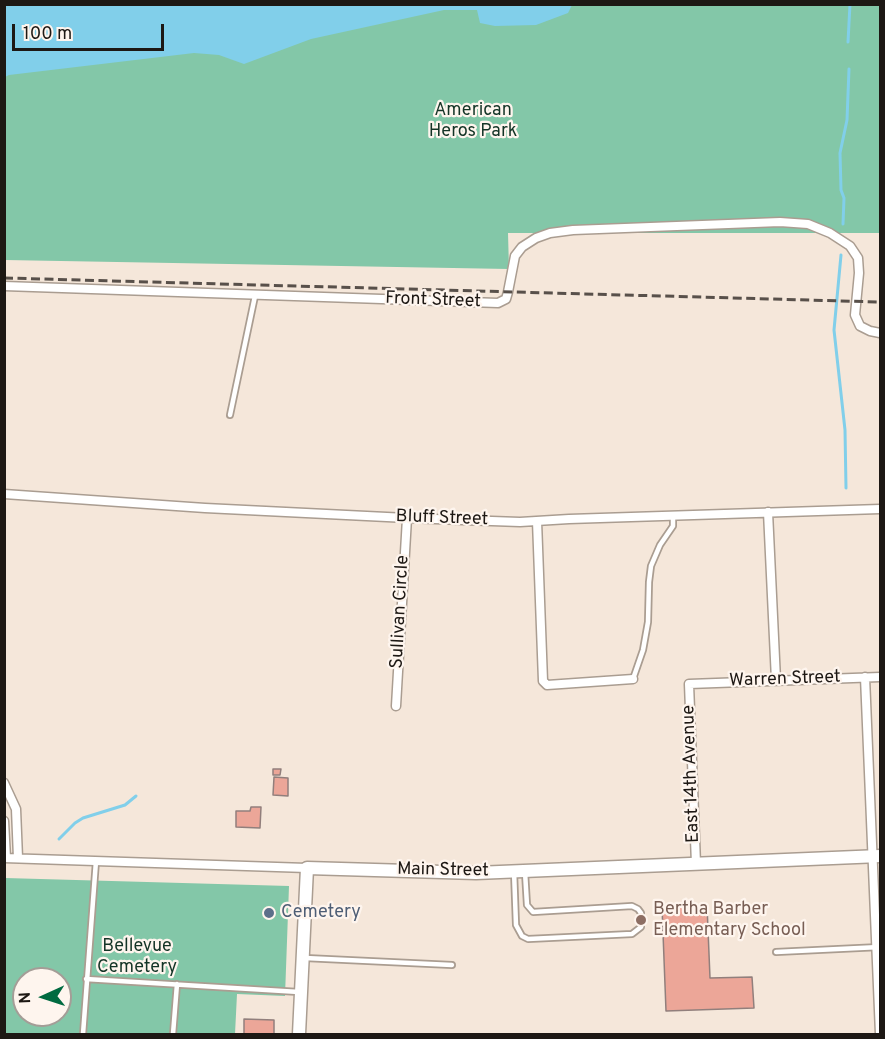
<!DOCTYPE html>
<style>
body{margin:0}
#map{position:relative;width:885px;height:1039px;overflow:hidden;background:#f5e7da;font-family:Overpass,sans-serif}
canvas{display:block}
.frame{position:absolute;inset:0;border:6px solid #1d1814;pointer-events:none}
.north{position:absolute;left:12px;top:967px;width:60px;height:60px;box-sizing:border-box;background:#fef5ee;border:2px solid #a49d97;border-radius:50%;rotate:267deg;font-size:16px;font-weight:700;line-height:24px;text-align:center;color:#1d1814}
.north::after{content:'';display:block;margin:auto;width:21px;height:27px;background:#006a40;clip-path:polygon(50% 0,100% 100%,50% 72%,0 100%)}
.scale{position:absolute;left:12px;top:24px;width:152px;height:27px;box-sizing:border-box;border:3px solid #1d1814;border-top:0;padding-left:8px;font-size:18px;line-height:21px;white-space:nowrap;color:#1d1814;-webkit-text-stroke:4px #fef5ee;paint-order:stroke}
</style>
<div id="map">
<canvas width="885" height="1039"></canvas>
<div class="frame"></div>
<div class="north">N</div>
<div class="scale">100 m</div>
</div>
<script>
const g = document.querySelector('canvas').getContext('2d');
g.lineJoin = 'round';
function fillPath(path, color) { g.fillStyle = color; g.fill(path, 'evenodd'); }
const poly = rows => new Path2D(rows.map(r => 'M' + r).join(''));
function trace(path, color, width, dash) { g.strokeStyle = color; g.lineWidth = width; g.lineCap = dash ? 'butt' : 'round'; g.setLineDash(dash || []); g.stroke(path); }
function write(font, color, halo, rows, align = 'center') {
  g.font = font + ' Overpass,sans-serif'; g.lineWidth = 4.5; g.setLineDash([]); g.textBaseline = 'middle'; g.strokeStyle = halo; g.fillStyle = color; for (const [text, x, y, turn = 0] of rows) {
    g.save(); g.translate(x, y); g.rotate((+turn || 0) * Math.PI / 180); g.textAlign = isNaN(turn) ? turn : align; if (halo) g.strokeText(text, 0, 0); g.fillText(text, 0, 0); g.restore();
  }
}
fillPath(poly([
 [322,5,880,5,880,233,508,233,509,269,5,260,5,46],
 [5,878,289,886,285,996,237,994,235,1034,5,1034],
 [24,979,60,979,60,1015,24,1015]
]), '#83c7a8');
fillPath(poly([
 [5,4,572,4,572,5,568,13,536,25,495,26,480,23,477,10,444,10,311,39,244,64,219,55,194,53,9,75,5,77]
]), '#81cfea');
trace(poly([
 [848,42,850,4],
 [843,224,844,198,841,190,840,153,847,120,849,69],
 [841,255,834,330,845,430,846,488],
 [59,839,75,823,83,818,125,805,136,796]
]), '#81cfea', 3);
const building = poly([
 [273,769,281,769,280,775,273,775,273,769],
 [274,777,288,778,288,796,273,795,274,777],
 [251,807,261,807,260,828,236,827,236,811,250,811,251,807],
 [707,905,710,978,752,977,754,1008,666,1011,662,907,707,905],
 [244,1019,274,1020,274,1034,244,1034,244,1019]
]);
fillPath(building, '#eca698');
trace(building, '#917f7c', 1.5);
const lane = poly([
 [230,415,255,296],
 [633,679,643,650,648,622,649,582,651,566,660,545,673,526,673,516],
 [514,871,516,925,522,936,528,939,632,934,641,927,641,913,638,909,632,906,533,912,527,905,525,872],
 [776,952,880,947],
 [305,958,452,965],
 [86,979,299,992],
 [83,1034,96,861],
 [173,1034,177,984]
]);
const street = poly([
 [4,286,498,303,506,299,508,292,515,256,522,247,536,238,550,233,573,230,780,222,808,224,830,233,850,246,858,258,859,273,855,315,860,326,870,331,880,333],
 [4,494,205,508,407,518,520,522,569,519,880,509],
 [768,512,776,680],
 [537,521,543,681,547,685,633,679],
 [865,677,880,1034],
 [396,706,407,518],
 [4,783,16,809,18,858],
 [4,821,6,858],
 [4,858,307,868],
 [696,864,689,684,880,677]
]);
const secondary = poly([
 [299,1034,307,868,476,873,880,856]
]);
trace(lane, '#aa9d91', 8);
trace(street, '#aa9d91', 11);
trace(secondary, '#aa9d91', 15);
trace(lane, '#fff', 4.5);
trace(street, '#fff', 8);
trace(secondary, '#fff', 12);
trace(poly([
 [4,278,880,302]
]), '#58504a', 3, [9, 4.5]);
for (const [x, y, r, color] of [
 [269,913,6,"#5c6f8a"],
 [641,920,6,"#8d6e63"]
]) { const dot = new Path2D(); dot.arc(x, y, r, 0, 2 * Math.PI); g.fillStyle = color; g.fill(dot); trace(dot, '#fef5ee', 2); }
write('18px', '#133426', '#fef5ee', [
 ["American",473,111],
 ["Heros Park",473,132],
 ["Bellevue",137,947],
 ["Cemetery",137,968]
]);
write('18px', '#1d1814', '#fef5ee', [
 ["Front Street",433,301,2],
 ["Bluff Street",442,519,2],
 ["Sullivan Circle",401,612,-87],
 ["Warren Street",785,680,-2],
 ["East 14th Avenue",692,774,-92],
 ["Main Street",443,871,1]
]);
write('18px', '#785e54', '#fef5ee', [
 ["Bertha Barber",653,910],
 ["Elementary School",653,931]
], 'left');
write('18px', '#4e5e75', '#fef5ee', [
 ["Cemetery",281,913]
], 'left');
</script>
